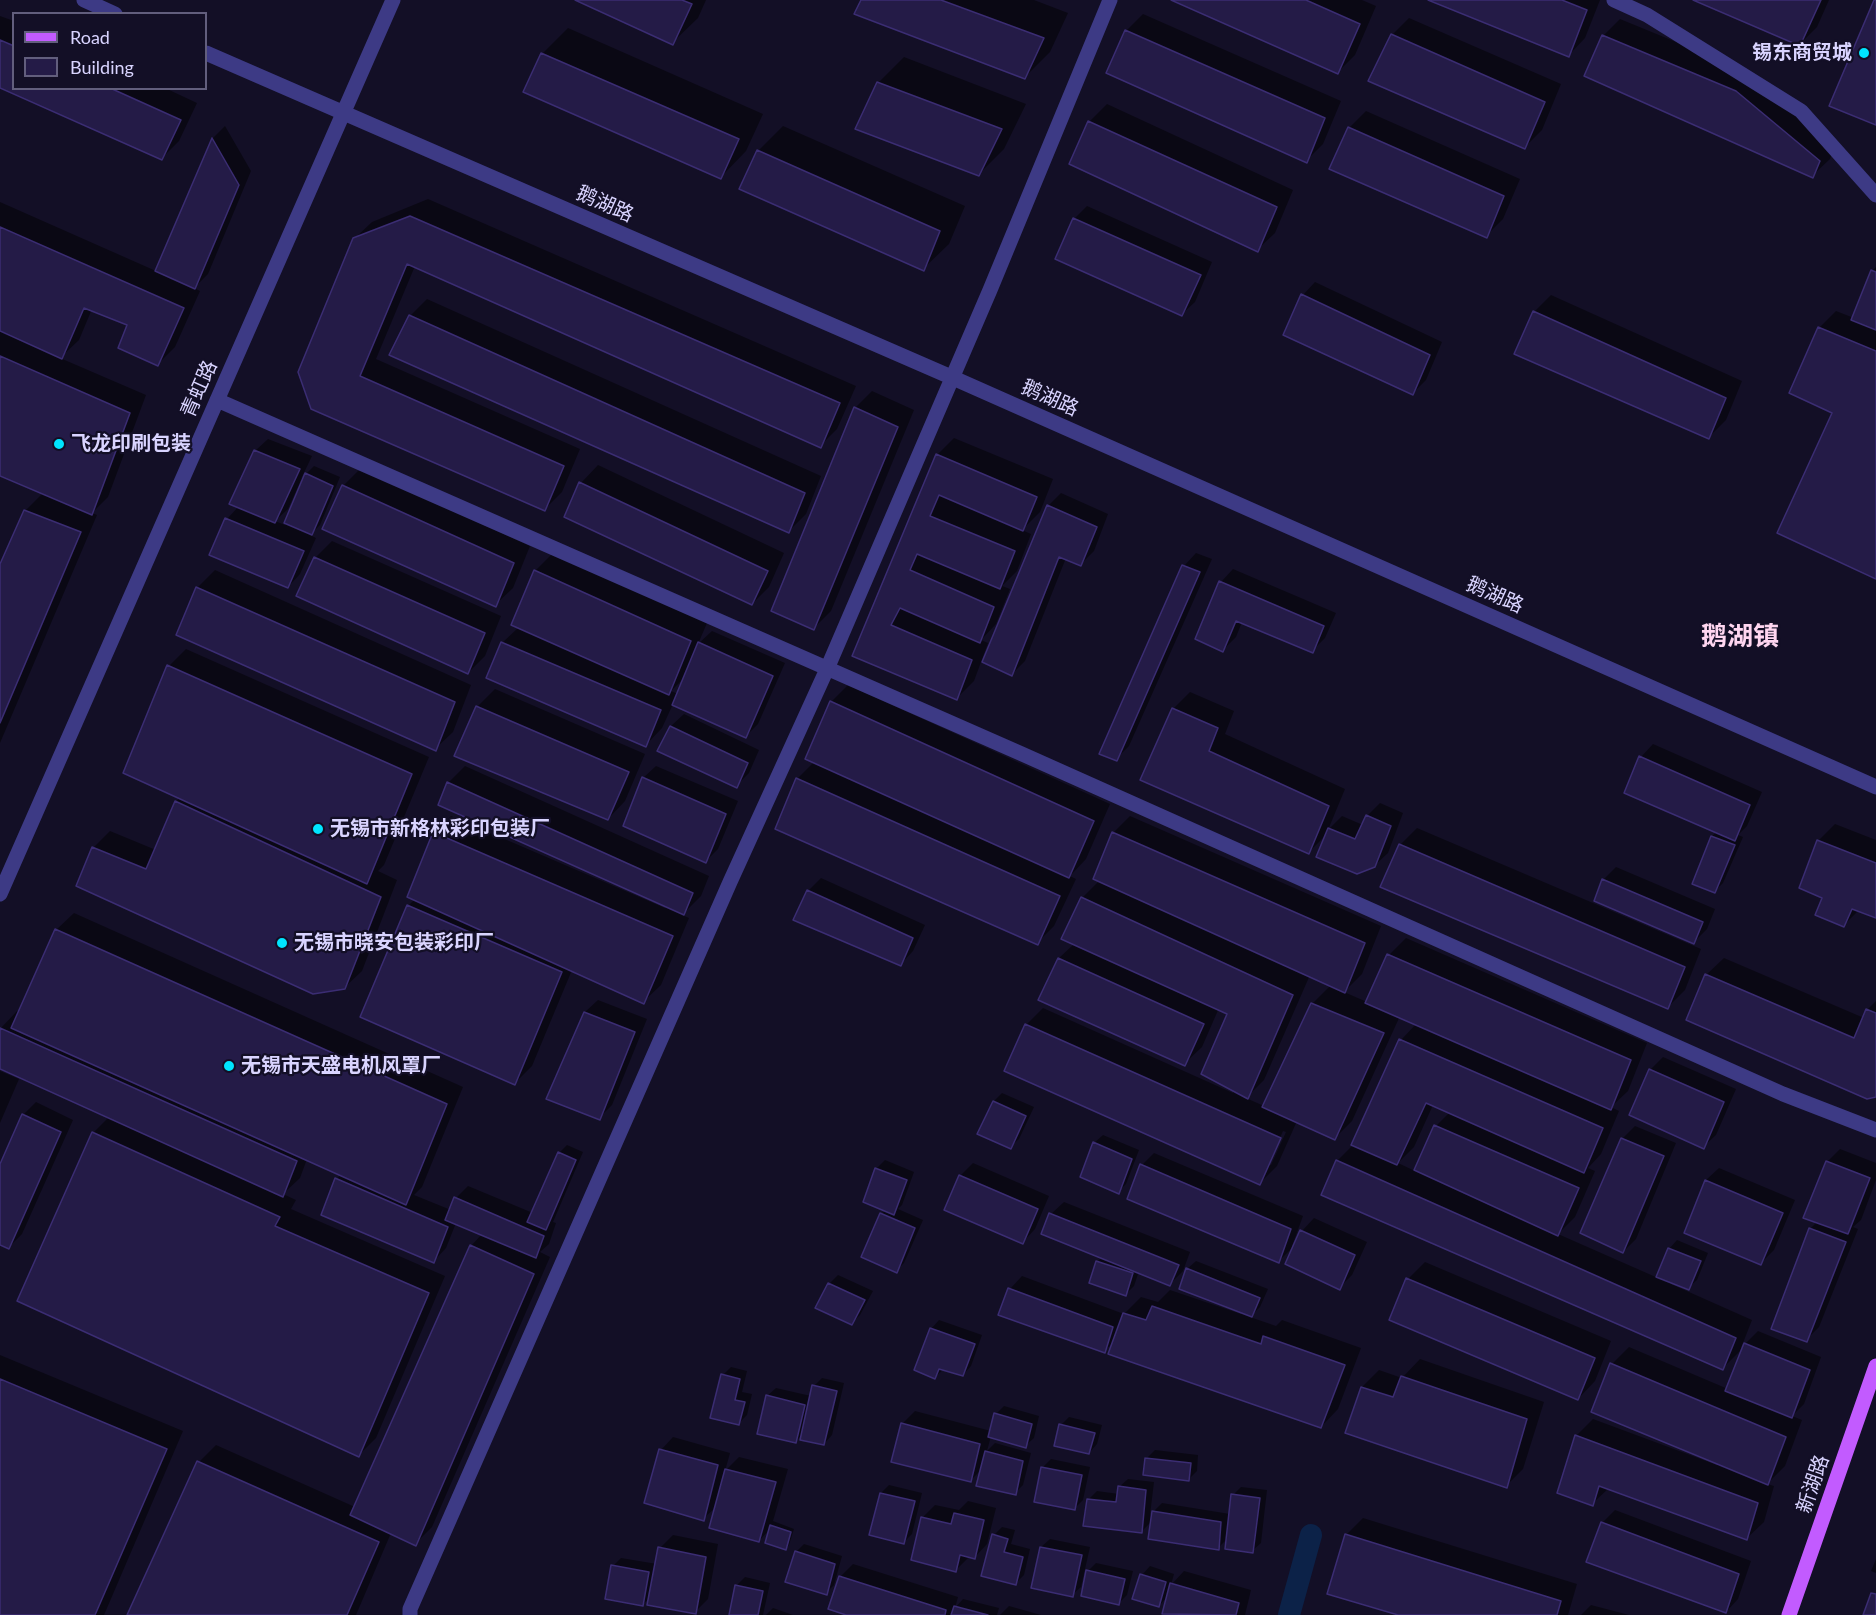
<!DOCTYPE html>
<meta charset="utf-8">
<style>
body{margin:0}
#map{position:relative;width:1876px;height:1615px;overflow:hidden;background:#130f26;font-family:Lato,sans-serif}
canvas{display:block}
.legend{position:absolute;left:12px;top:12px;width:195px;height:78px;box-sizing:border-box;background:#130f26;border:2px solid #625e7d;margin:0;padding:8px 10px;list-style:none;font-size:18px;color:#d9d4ff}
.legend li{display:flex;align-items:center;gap:12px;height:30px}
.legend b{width:30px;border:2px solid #625e7d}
</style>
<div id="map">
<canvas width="1876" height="1615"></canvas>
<ul class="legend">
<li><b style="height:8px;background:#c25bff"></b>Road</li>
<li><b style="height:16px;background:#241b47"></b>Building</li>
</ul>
</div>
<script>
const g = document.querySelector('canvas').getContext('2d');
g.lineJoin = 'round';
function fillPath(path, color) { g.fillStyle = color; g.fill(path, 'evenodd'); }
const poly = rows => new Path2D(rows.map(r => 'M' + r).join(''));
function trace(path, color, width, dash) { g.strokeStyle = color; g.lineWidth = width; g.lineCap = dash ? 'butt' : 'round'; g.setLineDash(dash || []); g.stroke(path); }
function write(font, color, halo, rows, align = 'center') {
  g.font = font + ' Lato,"Noto Sans SC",sans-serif'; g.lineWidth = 4.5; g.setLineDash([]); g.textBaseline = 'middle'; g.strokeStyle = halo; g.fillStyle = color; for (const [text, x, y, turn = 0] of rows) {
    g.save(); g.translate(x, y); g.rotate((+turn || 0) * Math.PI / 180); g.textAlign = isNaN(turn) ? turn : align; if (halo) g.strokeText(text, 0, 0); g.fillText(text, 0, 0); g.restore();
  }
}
fillPath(poly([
 [579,0,706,0,698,18,672,43],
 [862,0,1034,0,1068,13,1050,52,1025,77],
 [1174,0,1362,0,1376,6,1355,55,1338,72],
 [1432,0,1600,0,1585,38,1568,56],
 [1697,0,1829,0,1817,27,1800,44],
 [1143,14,1341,101,1323,144,1306,161,1126,31],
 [0,16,14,21,14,88,165,88,197,103,179,141,162,158,0,87],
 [1409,18,1561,84,1542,130,1525,147,1392,35],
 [1620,19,1754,74,1836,143,1830,159,1812,176,1603,36],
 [568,28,763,114,746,151,721,177,542,54],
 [904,57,1026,104,1004,149,978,175,878,83],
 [1107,104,1293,190,1275,233,1257,250,1071,163,1090,121],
 [1366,111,1520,179,1503,219,1486,236,1349,128],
 [225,126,251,171,208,274,194,288,200,291,175,347,158,364,129,324,92,309,79,340,60,358,146,395,108,497,92,513,97,515,0,743,0,568,25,511,43,493,0,474,0,202,156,271,213,138],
 [783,126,965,206,949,244,923,269,758,151],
 [428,199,856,386,837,429,820,446,415,266,376,359,580,449,562,492,545,509,312,408,354,239,372,222],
 [1087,206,1212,262,1195,302,1182,314,1074,219],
 [1876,267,1876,577,1834,412,1819,328,1836,311,1854,318,1872,271],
 [1315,282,1442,342,1426,380,1413,393,1303,295],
 [1551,295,1742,381,1726,420,1709,437,1534,312],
 [427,299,821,476,806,514,789,531,410,316],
 [872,391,914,410,831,611,814,628,855,408],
 [954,438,1053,479,1040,512,1022,530,1031,534,1017,571,1002,586,1010,589,996,624,981,640,988,643,974,681,957,698,854,655,937,455],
 [268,439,312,456,301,479,314,466,340,477,320,525,310,535,316,538,300,574,288,587,227,519,239,506,255,451],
 [301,480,303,481,285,525,275,521,288,509],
 [598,465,784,553,769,587,752,604,566,516,581,483],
 [360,469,530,546,513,588,495,605,343,486],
 [1061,493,1108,514,1094,551,1081,564,1066,558,1025,661,1012,674,1048,506],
 [332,541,501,616,485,656,468,673,315,558],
 [1196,553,1212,559,1129,746,1116,759,1184,566],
 [552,554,707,623,698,644,712,631,785,663,758,724,746,736,673,704,662,728,645,746,502,643,519,627,535,571],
 [685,677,678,694,671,691],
 [1233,569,1336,613,1325,638,1312,651,1242,622,1236,637,1223,650,1221,582],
 [215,570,471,685,453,732,435,749,178,634,198,587],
 [186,649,429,757,384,865,378,871,397,880,362,971,344,988,93,848,110,831,156,850,176,802,180,797,169,666],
 [848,685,1110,804,1086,859,1070,876,1076,879,1054,926,1037,943,797,779,815,761,831,702],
 [495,689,645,754,625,801,608,819,456,755,478,706],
 [1190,692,1234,711,1225,734,1345,789,1328,830,1342,816,1363,825,1367,816,1380,803,1403,813,1388,853,1374,866,1328,833,1309,852,1142,780,1173,709],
 [684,714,759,750,749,773,736,786,671,726],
 [1653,744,1762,792,1747,826,1738,835,1743,837,1723,883,1715,891,1694,883,1712,836,1717,832,1626,793,1641,757],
 [465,766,709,876,701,896,682,915,689,918,661,985,643,1002,572,970,532,1066,515,1083,408,906,415,899,434,833,451,816,665,908,667,906,448,783],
 [656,766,738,801,718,849,706,861,643,778],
 [1130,816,1381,926,1362,974,1344,992,1367,1002,1389,955,1406,938,1647,1043,1628,1091,1611,1107,1619,1111,1601,1154,1588,1168,1595,1171,1575,1217,1558,1234,1658,1278,1669,1249,1677,1240,1708,1253,1697,1280,1688,1288,1672,1282,1671,1284,1752,1320,1741,1348,1758,1331,1821,1357,1804,1404,1792,1416,1802,1420,1785,1466,1767,1484,1774,1486,1764,1522,1746,1539,1609,1488,1592,1504,1576,1436,1593,1419,1717,1465,1718,1462,1612,1364,1629,1347,1728,1389,1745,1346,1723,1368,1337,1161,1353,1145,1401,1040,1417,1023,1400,1016,1352,1121,1335,1138,1297,1121,1277,1166,1260,1183,1026,1025,1043,1008,1233,1093,1229,1013,1219,1008,1202,1047,1184,1064,1040,999,1059,958,1074,944,1082,898,1100,880,1113,833],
 [1310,975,1331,985,1313,1003,1264,1106,1246,1098,1264,1080],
 [1433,1105,1450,1112,1436,1126,1415,1171,1398,1163,1414,1147],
 [1283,1131,1286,1132,1271,1165,1268,1165],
 [1835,824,1876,840,1876,916,1859,910,1844,925,1824,897,1818,841],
 [1417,828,1701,949,1685,990,1668,1007,1400,845],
 [1616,867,1715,909,1707,929,1694,942,1603,880],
 [821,878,925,925,913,951,901,964,808,891],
 [74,913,463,1087,422,1187,414,1195,451,1210,456,1198,468,1186,533,1213,559,1153,567,1145,583,1152,553,1222,556,1223,549,1244,540,1252,550,1257,432,1527,415,1544,391,1533,356,1615,129,1615,199,1462,216,1445,355,1507,471,1246,482,1234,456,1223,446,1248,434,1261,336,1179,341,1175,307,1159,300,1178,283,1194,296,1200,291,1209,445,1276,376,1438,359,1455,93,1133,109,1117,0,1067,0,1029,17,1011,20,1012,56,930],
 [1724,958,1864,1018,1867,1010,1876,1001,1876,1095,1706,975],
 [598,1000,647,1019,612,1105,599,1118,585,1012],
 [1663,1057,1736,1089,1716,1135,1703,1147,1631,1115,1651,1069],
 [0,1071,19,1079,0,1123],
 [1002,1093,1034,1107,1019,1139,1010,1147,994,1101],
 [36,1102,73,1120,22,1234,9,1247,0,1243,0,1168,23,1115],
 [1635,1126,1676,1143,1636,1239,1623,1252,1622,1139],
 [1103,1135,1139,1150,1126,1184,1118,1192,1094,1143],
 [1840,1149,1876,1163,1876,1180,1861,1220,1853,1227,1858,1229,1819,1327,1806,1340,1810,1229,1817,1222,1827,1162],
 [1154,1153,1303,1216,1292,1246,1294,1246,1278,1262,1142,1165],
 [885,1160,914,1172,902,1205,898,1209,923,1220,904,1263,896,1271,881,1214,886,1210,865,1201,877,1168],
 [973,1163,1049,1196,1035,1229,1023,1242,960,1176],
 [1719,1168,1795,1200,1774,1250,1761,1263,1686,1232,1706,1180],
 [1064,1202,1190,1252,1183,1271,1170,1284,1139,1271,1134,1286,1126,1294,1091,1282,1098,1261,1102,1257,1051,1214],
 [1314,1218,1367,1242,1352,1275,1339,1288,1287,1263,1302,1231],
 [1196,1261,1268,1289,1260,1307,1250,1317,1276,1326,1282,1320,1361,1348,1338,1409,1321,1427,1114,1342,1104,1351,1000,1314,1010,1289,1022,1276,1124,1314,1141,1297,1158,1302,1170,1290,1241,1314,1242,1311,1187,1269],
 [1425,1262,1611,1341,1595,1381,1578,1399,1408,1279],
 [838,1275,873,1291,860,1315,852,1323,829,1284],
 [939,1320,982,1335,971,1366,963,1375,944,1369,935,1377,931,1329],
 [0,1355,183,1431,104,1615,0,1615],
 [1420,1359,1544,1402,1523,1469,1506,1486,1347,1432,1362,1387,1379,1370,1402,1378],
 [731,1367,747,1371,742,1392,752,1394,747,1415,738,1424,723,1375],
 [822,1378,844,1383,832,1435,824,1444,803,1434,795,1442,767,1396,776,1388,811,1396,814,1386],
 [1004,1406,1039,1416,1034,1438,1025,1446,991,1436,987,1451,995,1443,1031,1453,1023,1485,1015,1493,982,1469,970,1481,902,1424,915,1411,991,1431,996,1414],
 [1069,1417,1102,1425,1097,1444,1089,1453,1061,1425],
 [673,1437,730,1453,725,1471,739,1457,788,1469,773,1521,794,1529,789,1545,786,1549,770,1529,759,1541,717,1506,703,1519,661,1450],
 [1155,1450,1198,1455,1197,1471,1189,1479,1147,1458],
 [1051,1459,1090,1467,1083,1500,1075,1508,1043,1467],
 [1128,1479,1154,1482,1150,1515,1162,1503,1230,1514,1233,1495,1241,1487,1267,1490,1261,1543,1252,1551,1227,1539,1218,1548,1152,1521,1141,1532,1089,1499,1097,1491,1119,1494,1119,1487],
 [889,1485,922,1493,912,1534,904,1542,881,1493],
 [968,1501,996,1508,987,1544,975,1557,969,1557,956,1570,922,1518,935,1505,959,1510],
 [1615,1510,1751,1561,1738,1599,1726,1612,1602,1523],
 [1363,1518,1577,1584,1568,1615,1403,1615,1346,1535],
 [1002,1527,1015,1530,1011,1544,1030,1549,1024,1575,1016,1583,994,1535],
 [673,1535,718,1544,708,1599,695,1612,651,1597,642,1605,613,1566,621,1558,657,1564,660,1548],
 [1050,1539,1090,1547,1081,1587,1072,1595,1041,1547],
 [804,1544,842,1556,834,1585,826,1593,796,1552],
 [1876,1559,1876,1573,1871,1571],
 [1096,1563,1133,1571,1127,1595,1119,1603,1088,1571],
 [853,1564,958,1597,955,1608,963,1599,999,1608,997,1615,851,1615,840,1577],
 [1150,1566,1174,1574,1171,1585,1184,1571,1251,1590,1245,1615,1164,1613,1168,1596,1159,1606,1142,1575],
 [745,1577,770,1583,763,1615,730,1615,737,1585],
 [1591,1605,1629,1615,1581,1615],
 [1009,1606,1041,1615,1000,1615],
 [773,1608,793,1615,766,1615]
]), '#0007');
trace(poly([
 [1289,1615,1311,1535]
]), '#0c2248', 22);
const building = poly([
 [575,0,682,0,692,4,673,45,575,0],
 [861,0,941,0,1044,38,1025,79,854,14,861,0],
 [1171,0,1306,0,1360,24,1338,74,1171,0],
 [1428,0,1562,0,1587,10,1569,57,1428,0],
 [1693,0,1821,0,1800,46,1693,0],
 [1874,0,1876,0,1876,125,1829,106,1874,0],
 [1125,30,1325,118,1307,163,1106,73,1125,30],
 [1391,34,1545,102,1525,149,1368,81,1391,34],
 [1602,35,1736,91,1820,161,1813,178,1584,76,1602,35],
 [0,40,14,46,14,88,110,88,181,120,162,160,0,88,0,40],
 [541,53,739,139,721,179,523,92,541,53],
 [877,82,1002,129,979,176,855,129,877,82],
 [1088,121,1277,207,1258,252,1069,164,1088,121],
 [1348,127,1504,196,1487,238,1329,169,1348,127],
 [212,138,239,185,195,289,155,271,212,138],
 [757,150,940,231,924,271,739,189,757,150],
 [410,216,840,403,821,448,407,264,360,376,564,466,545,511,311,409,298,372,353,238,410,216],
 [1073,218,1201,275,1182,316,1055,259,1073,218],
 [0,227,184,308,158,366,118,348,127,325,84,308,62,359,0,331,0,227],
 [1871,270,1876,272,1876,330,1851,320,1871,270],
 [1301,294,1430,355,1413,395,1283,335,1301,294],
 [1533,311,1726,398,1709,439,1514,354,1533,311],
 [409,315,805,493,789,533,389,355,409,315],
 [1818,327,1876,351,1876,579,1777,533,1832,413,1789,393,1818,327],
 [0,356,130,413,92,515,0,476,0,356],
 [854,407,898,427,814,630,771,611,854,407],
 [254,450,300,469,275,523,229,504,254,450],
 [936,454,1037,497,1023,531,939,495,930,516,1015,551,1000,589,917,554,910,570,994,607,980,643,900,608,891,625,972,660,957,700,852,656,936,454],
 [305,473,333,486,312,535,284,523,305,473],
 [579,482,768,571,752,605,564,517,579,482],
 [342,485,514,563,496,607,322,529,342,485],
 [1047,505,1097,527,1081,566,1059,557,1012,676,982,662,1047,505],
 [24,510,81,532,0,723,0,564,24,510],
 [225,518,304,551,288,588,209,555,225,518],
 [314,557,485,633,468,674,296,596,314,557],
 [1182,565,1200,572,1117,761,1099,754,1182,565],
 [534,570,691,641,669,695,511,625,534,570],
 [1219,581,1324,626,1313,653,1236,621,1223,652,1195,639,1219,581],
 [196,587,455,702,436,751,176,635,196,587],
 [501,642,661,710,646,747,486,678,501,642],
 [698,642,773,676,746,738,672,705,698,642],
 [167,665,412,774,367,884,123,773,167,665],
 [830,701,1094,821,1069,878,805,759,830,701],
 [476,706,629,772,608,820,454,756,476,706],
 [1172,708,1218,728,1209,751,1329,806,1309,854,1140,780,1172,708],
 [670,726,748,763,737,788,657,751,670,726],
 [1639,756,1750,805,1735,841,1624,793,1639,756],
 [642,777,726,814,706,863,623,826,642,777],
 [796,778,1060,896,1038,945,775,829,796,778],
 [447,782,693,893,684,915,438,805,447,782],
 [175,801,381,897,345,989,313,994,76,886,92,847,146,869,175,801],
 [1366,815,1391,826,1375,867,1357,874,1316,857,1328,828,1355,839,1366,815],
 [433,832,673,936,644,1004,407,897,433,832],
 [1112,832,1365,943,1345,993,1093,879,1112,832],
 [1711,836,1735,845,1715,893,1692,884,1711,836],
 [1817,840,1876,863,1876,918,1852,909,1844,927,1815,915,1822,898,1799,888,1817,840],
 [1399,844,1685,967,1668,1009,1380,887,1399,844],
 [1602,879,1703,922,1694,944,1594,901,1602,879],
 [807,890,913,938,901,966,793,920,807,890],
 [1081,897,1293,995,1248,1099,1201,1074,1227,1014,1061,939,1081,897],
 [407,905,562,972,515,1085,360,1017,407,905],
 [55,929,447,1104,406,1205,11,1028,55,929],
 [1387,954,1631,1060,1611,1110,1365,1003,1387,954],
 [1058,958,1204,1024,1185,1066,1038,1000,1058,958],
 [1705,974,1854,1038,1866,1009,1876,1013,1876,1097,1867,1099,1686,1020,1705,974],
 [1311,1003,1384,1033,1335,1140,1262,1107,1311,1003],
 [584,1012,635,1032,600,1120,546,1099,584,1012],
 [1025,1024,1281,1138,1260,1185,1004,1071,1025,1024],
 [0,1028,297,1161,283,1197,0,1069,0,1028],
 [1399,1039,1603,1128,1584,1173,1426,1103,1397,1165,1351,1145,1399,1039],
 [1649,1069,1724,1102,1704,1149,1629,1115,1649,1069],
 [993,1101,1026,1116,1011,1149,977,1134,993,1101],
 [22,1114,61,1132,9,1249,0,1245,0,1164,22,1114],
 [1434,1125,1579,1188,1558,1236,1414,1170,1434,1125],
 [92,1132,280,1217,275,1226,429,1293,359,1457,17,1301,92,1132],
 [1621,1138,1664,1156,1623,1253,1580,1233,1621,1138],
 [1093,1142,1132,1159,1119,1194,1080,1177,1093,1142],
 [558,1152,576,1160,546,1230,527,1222,558,1152],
 [1336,1160,1736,1338,1723,1370,1321,1195,1336,1160],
 [1826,1161,1870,1178,1848,1234,1803,1218,1826,1161],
 [1140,1164,1291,1229,1279,1263,1127,1199,1140,1164],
 [875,1168,907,1180,894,1215,863,1202,875,1168],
 [959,1175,1038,1209,1023,1244,944,1210,959,1175],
 [335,1178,448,1227,434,1263,321,1215,335,1178],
 [1705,1180,1783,1213,1761,1265,1684,1233,1705,1180],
 [454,1197,544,1236,536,1258,445,1220,454,1197],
 [880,1213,915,1228,897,1273,861,1257,880,1213],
 [1049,1213,1179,1265,1170,1286,1041,1234,1049,1213],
 [1809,1228,1846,1242,1807,1342,1771,1329,1809,1228],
 [1300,1230,1355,1255,1340,1290,1285,1264,1300,1230],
 [470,1245,534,1274,416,1546,350,1515,470,1245],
 [1668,1248,1701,1261,1689,1290,1656,1277,1668,1248],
 [1096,1261,1133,1273,1126,1296,1089,1283,1096,1261],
 [1186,1268,1260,1298,1252,1317,1179,1289,1186,1268],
 [1406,1278,1595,1358,1578,1400,1389,1320,1406,1278],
 [828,1283,865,1300,852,1325,815,1308,828,1283],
 [1008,1288,1113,1327,1105,1353,998,1315,1008,1288],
 [1152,1306,1261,1344,1263,1336,1345,1365,1321,1428,1108,1354,1123,1313,1146,1320,1152,1306],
 [930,1328,975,1344,963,1376,939,1369,935,1379,914,1370,930,1328],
 [1744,1343,1810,1370,1792,1418,1725,1391,1744,1343],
 [1610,1363,1786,1437,1768,1485,1591,1412,1610,1363],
 [721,1374,740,1379,735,1400,745,1402,739,1425,710,1418,721,1374],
 [1401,1376,1527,1419,1507,1488,1345,1433,1361,1387,1393,1397,1401,1376],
 [0,1379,167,1449,95,1615,0,1615,0,1379],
 [812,1385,837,1391,824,1445,800,1440,812,1385],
 [766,1395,805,1405,796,1443,757,1434,766,1395],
 [994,1413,1032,1424,1026,1448,988,1437,994,1413],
 [901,1423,980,1444,971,1482,891,1462,901,1423],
 [1059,1424,1095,1433,1089,1454,1054,1446,1059,1424],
 [1575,1435,1758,1503,1747,1540,1599,1486,1593,1506,1557,1493,1575,1435],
 [659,1449,718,1465,704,1521,644,1503,659,1449],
 [985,1451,1023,1461,1016,1495,976,1486,985,1451],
 [1145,1458,1191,1463,1189,1481,1143,1475,1145,1458],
 [197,1461,379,1542,347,1615,127,1615,197,1461],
 [1041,1467,1082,1475,1075,1510,1034,1502,1041,1467],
 [725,1469,776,1482,759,1542,709,1528,725,1469],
 [1118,1486,1146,1490,1142,1533,1083,1526,1087,1499,1116,1502,1118,1486],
 [880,1493,915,1501,904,1544,869,1535,880,1493],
 [1231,1494,1260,1498,1253,1553,1225,1549,1231,1494],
 [1152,1511,1221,1522,1219,1550,1148,1539,1152,1511],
 [954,1513,984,1520,975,1559,960,1555,956,1572,911,1560,921,1517,951,1524,954,1513],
 [1601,1522,1739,1574,1726,1613,1586,1562,1601,1522],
 [770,1525,791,1532,786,1550,765,1543,770,1525],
 [992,1534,1008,1539,1004,1552,1023,1557,1016,1585,981,1576,992,1534],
 [1345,1534,1561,1601,1557,1615,1398,1615,1327,1594,1345,1534],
 [658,1547,706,1557,696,1614,647,1605,658,1547],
 [1040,1547,1082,1555,1073,1597,1031,1588,1040,1547],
 [795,1551,835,1564,827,1595,785,1582,795,1551],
 [611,1565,649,1572,643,1606,605,1599,611,1565],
 [1086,1570,1125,1579,1119,1605,1081,1596,1086,1570],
 [1140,1574,1166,1582,1159,1607,1132,1599,1140,1574],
 [839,1576,946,1610,945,1615,846,1615,828,1609,839,1576],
 [1170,1583,1239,1603,1236,1615,1162,1614,1170,1583],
 [735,1585,763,1591,758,1615,729,1615,735,1585],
 [1871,1593,1876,1594,1876,1615,1863,1615,1871,1593],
 [954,1606,988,1615,951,1615,954,1606]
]);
fillPath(building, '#241b47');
trace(building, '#3b2d73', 1.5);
trace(poly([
 [84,0,115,14],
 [1614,0,1647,15,1801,111,1876,195],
 [206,53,951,377,1876,787],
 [217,400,1022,754,1783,1094,1876,1130],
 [0,894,393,0],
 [410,1615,410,1609,730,882,827,669,990,290,1110,0]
]), '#3d3a85', 15);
trace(poly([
 [1789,1615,1876,1366]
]), '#c25bff', 15);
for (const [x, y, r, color] of [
 [1864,53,6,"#00e5ff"],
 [59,444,6,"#00e5ff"],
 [318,829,6,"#00e5ff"],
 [282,943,6,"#00e5ff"],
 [229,1066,6,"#00e5ff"]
]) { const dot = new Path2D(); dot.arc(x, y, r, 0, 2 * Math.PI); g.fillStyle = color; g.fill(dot); trace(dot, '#130f26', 2); }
write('bold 20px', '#d9d4ff', '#130f26', [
 ["锡东商贸城",1852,53,"right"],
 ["飞龙印刷包装",71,444],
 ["无锡市新格林彩印包装厂",330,829],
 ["无锡市晓安包装彩印厂",294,943],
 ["无锡市天盛电机风罩厂",241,1066]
], 'left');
write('20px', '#d9d4ff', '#130f26', [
 ["鹅湖路",605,204,24],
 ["青虹路",199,389,-66],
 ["鹅湖路",1050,398,24],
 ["鹅湖路",1495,595,24],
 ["新湖路",1813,1484,-71]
]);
write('bold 26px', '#ffd6f0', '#130f26', [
 ["鹅湖镇",1740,637]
]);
</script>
